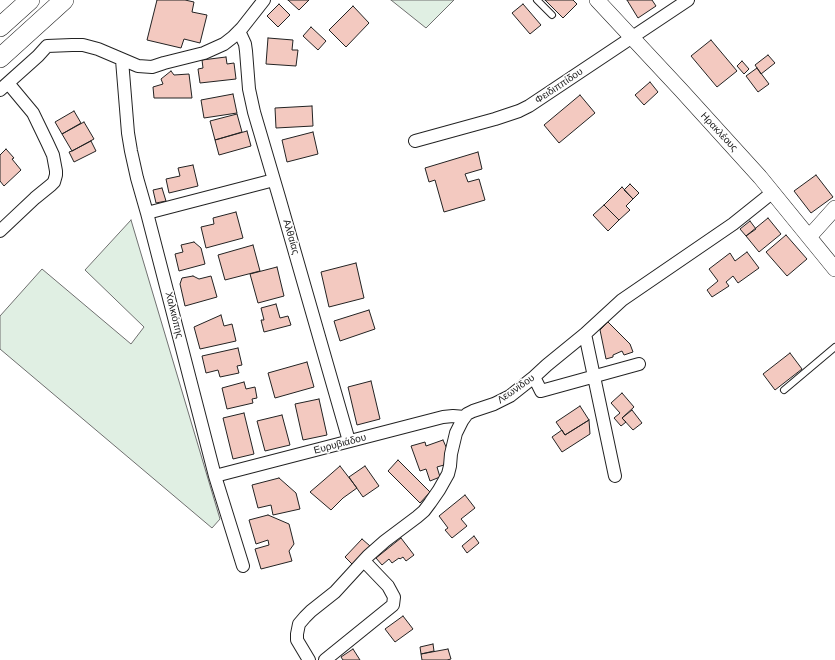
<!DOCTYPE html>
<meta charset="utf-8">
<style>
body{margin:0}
canvas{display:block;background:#fff}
</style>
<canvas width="835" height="660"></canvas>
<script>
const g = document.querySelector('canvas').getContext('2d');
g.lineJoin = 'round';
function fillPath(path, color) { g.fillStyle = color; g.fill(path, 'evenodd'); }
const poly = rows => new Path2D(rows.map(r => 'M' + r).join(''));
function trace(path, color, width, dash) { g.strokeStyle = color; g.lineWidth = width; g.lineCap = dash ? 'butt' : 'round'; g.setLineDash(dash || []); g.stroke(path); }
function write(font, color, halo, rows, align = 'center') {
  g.font = font + ' Rubik,sans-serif'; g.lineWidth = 3; g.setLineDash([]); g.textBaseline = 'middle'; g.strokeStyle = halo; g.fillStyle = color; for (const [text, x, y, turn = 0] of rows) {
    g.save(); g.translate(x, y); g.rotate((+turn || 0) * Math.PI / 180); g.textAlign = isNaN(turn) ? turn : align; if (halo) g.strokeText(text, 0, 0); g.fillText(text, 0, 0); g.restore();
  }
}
const green = poly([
 [391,0,454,0,426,28,391,0],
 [131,220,220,519,212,528,0,349,0,316,42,269,131,344,144,327,85,270,131,220]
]);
fillPath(green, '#e0efe3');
trace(green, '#6f6f6f', 1);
const building = poly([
 [157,0,185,0,194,2,192,12,207,15,200,43,184,39,181,48,147,40,157,0],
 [288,0,309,0,299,10,288,0],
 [545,0,573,0,577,4,563,18,545,0],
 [627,0,652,0,656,6,638,18,627,0],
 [279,4,290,15,278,27,267,16,279,4],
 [523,4,541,25,530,34,512,13,523,4],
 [353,6,369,23,346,47,329,30,353,6],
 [311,27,326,41,318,50,303,36,311,27],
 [268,38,293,40,292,50,298,50,296,66,266,64,268,38],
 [711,40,737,71,717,87,691,56,711,40],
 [768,55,775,63,761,74,755,65,768,55],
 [226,57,227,64,234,63,236,79,200,83,198,69,203,68,202,60,226,57],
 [742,61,749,69,744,74,737,66,742,61],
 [757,68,769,84,758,92,746,76,757,68],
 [171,71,174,75,189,74,192,98,154,98,153,87,163,84,161,79,171,71],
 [650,82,658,92,644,105,635,95,650,82],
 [233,94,237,113,204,118,201,100,233,94],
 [580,95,595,113,559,143,544,125,580,95],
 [312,106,313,126,276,128,275,108,312,106],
 [74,111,81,123,62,134,55,122,74,111],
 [237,114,242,132,215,140,210,121,237,114],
 [84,122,94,139,72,151,62,134,84,122],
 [247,131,251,146,219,155,215,140,247,131],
 [313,132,318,154,287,162,282,140,313,132],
 [91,141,96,151,74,162,69,152,72,151,91,141],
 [6,149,14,158,12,159,21,170,4,186,0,181,0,155,6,149],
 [478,152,482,169,465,174,468,182,479,179,485,200,444,212,435,180,429,182,425,168,478,152],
 [193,165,198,186,169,193,166,179,180,176,178,168,193,165],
 [816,175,833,197,811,213,794,191,816,175],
 [630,184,639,193,633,199,624,190,630,184],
 [622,187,633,199,626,206,630,210,619,220,604,205,622,187],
 [162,188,166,201,156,203,153,190,162,188],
 [604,205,619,220,608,231,593,215,604,205],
 [236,212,243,238,206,248,201,227,214,224,213,218,236,212],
 [768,218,781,234,759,252,746,236,768,218],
 [750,221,756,229,746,236,740,229,750,221],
 [786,235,807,259,787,276,766,252,786,235],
 [194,242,201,248,205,264,179,271,175,254,183,252,181,245,194,242],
 [253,245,260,271,225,280,218,255,253,245],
 [747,252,759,268,738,283,733,276,726,282,729,286,712,297,707,290,718,281,709,269,730,253,735,261,747,252],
 [356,263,364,298,329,307,321,272,356,263],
 [277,267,284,296,258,303,250,274,277,267],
 [193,276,199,279,211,276,217,297,185,306,180,284,182,278,193,276],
 [276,304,280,318,288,316,291,325,264,332,261,320,264,320,261,308,276,304],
 [369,310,375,329,340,341,334,321,369,310],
 [221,315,224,326,232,324,236,341,200,349,194,327,221,315],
 [608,322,630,344,633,352,624,355,622,351,613,355,613,357,606,359,600,330,608,322],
 [238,348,242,365,237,366,239,373,220,377,218,370,206,373,202,356,238,348],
 [790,353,802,369,775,390,763,374,790,353],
 [307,362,314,387,275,398,268,373,307,362],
 [371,381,380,419,357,425,348,387,371,381],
 [244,382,246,389,255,387,257,398,252,399,253,403,227,409,222,388,244,382],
 [622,393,634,407,622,418,626,422,621,426,614,418,620,413,611,403,622,393],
 [319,399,327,435,303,440,295,404,319,399],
 [580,406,589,420,565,435,556,422,580,406],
 [632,410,642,423,633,430,622,418,632,410],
 [244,413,254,454,233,459,223,418,244,413],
 [282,415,290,445,265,451,257,421,282,415],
 [589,420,590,434,562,452,552,437,562,430,565,435,589,420],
 [443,440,447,449,444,465,437,467,440,477,430,481,426,469,420,471,411,446,425,442,426,446,443,440],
 [398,460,430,492,420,503,388,471,398,460],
 [340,466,357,488,343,498,331,510,310,492,324,480,340,466],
 [365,466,379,486,363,497,349,477,365,466],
 [279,478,296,493,300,509,273,515,271,505,258,508,252,485,279,478],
 [465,495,475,508,461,519,467,526,452,538,445,530,448,528,439,516,465,495],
 [268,515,289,524,294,544,289,551,292,561,261,569,255,549,269,545,268,540,256,544,249,520,268,515],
 [474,536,479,543,467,553,462,546,474,536],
 [401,538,414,555,406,561,403,557,400,559,399,558,392,563,389,559,382,565,376,558,401,538],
 [362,539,370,546,353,565,345,557,362,539],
 [403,616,413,629,395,642,385,629,403,616],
 [433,644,434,651,421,654,420,647,433,644],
 [353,649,360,660,343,660,341,657,353,649],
 [448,649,451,659,447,660,422,660,421,654,448,649]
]);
fillPath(building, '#f3c9c0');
trace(building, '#222', 1);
const service = poly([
 [537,0,552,15],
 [784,390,835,347]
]);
const minor = poly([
 [239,31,245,44,246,51,249,89,254,112,279,197,349,441],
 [47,46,72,45,83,45,98,49,138,66,152,67,164,63,204,53,224,44,233,37,242,28,264,0],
 [122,60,128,133,131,151,137,178,147,213,215,476,243,566],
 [0,90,38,56,47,46],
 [415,141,495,119,519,111,529,106,688,0],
 [147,213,274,180],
 [0,231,35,198,51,185,54,182,56,175,56,171,53,155,47,142,33,113,8,83],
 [585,334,615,476],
 [534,377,541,391,639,364],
 [215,476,443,417,453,416,465,417],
 [309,660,297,640,297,634,299,624,305,617,311,611,335,592,368,556,385,541,417,517,424,511,430,503,439,490,448,474,450,466,451,454,456,433,462,421,467,414,473,411,494,404,510,396,534,377,547,365,585,334,622,300,733,224,773,192],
 [325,660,393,605,394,597,388,586,364,561]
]);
const tertiary = poly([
 [597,0,681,90,760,177,835,269],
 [809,237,835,208]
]);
const primary = poly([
 [0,27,30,0],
 [0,58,64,0]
]);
trace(service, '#222', 8);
trace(minor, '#222', 14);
trace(tertiary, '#222', 16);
trace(primary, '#222', 20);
trace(service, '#fff', 6);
trace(minor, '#fff', 12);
trace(tertiary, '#fff', 15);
trace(primary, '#fff', 19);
write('10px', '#222', '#fff', [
 ["Φειδιππίδου",559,86,-34],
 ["Ηρακλέους",719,132,47],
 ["Αλθαίας",291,237,74],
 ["Χαλκιόπης",174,315,76],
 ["Λεωνίδου",516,389,-35],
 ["Ευρυβιάδου",340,444,-15]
]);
</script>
